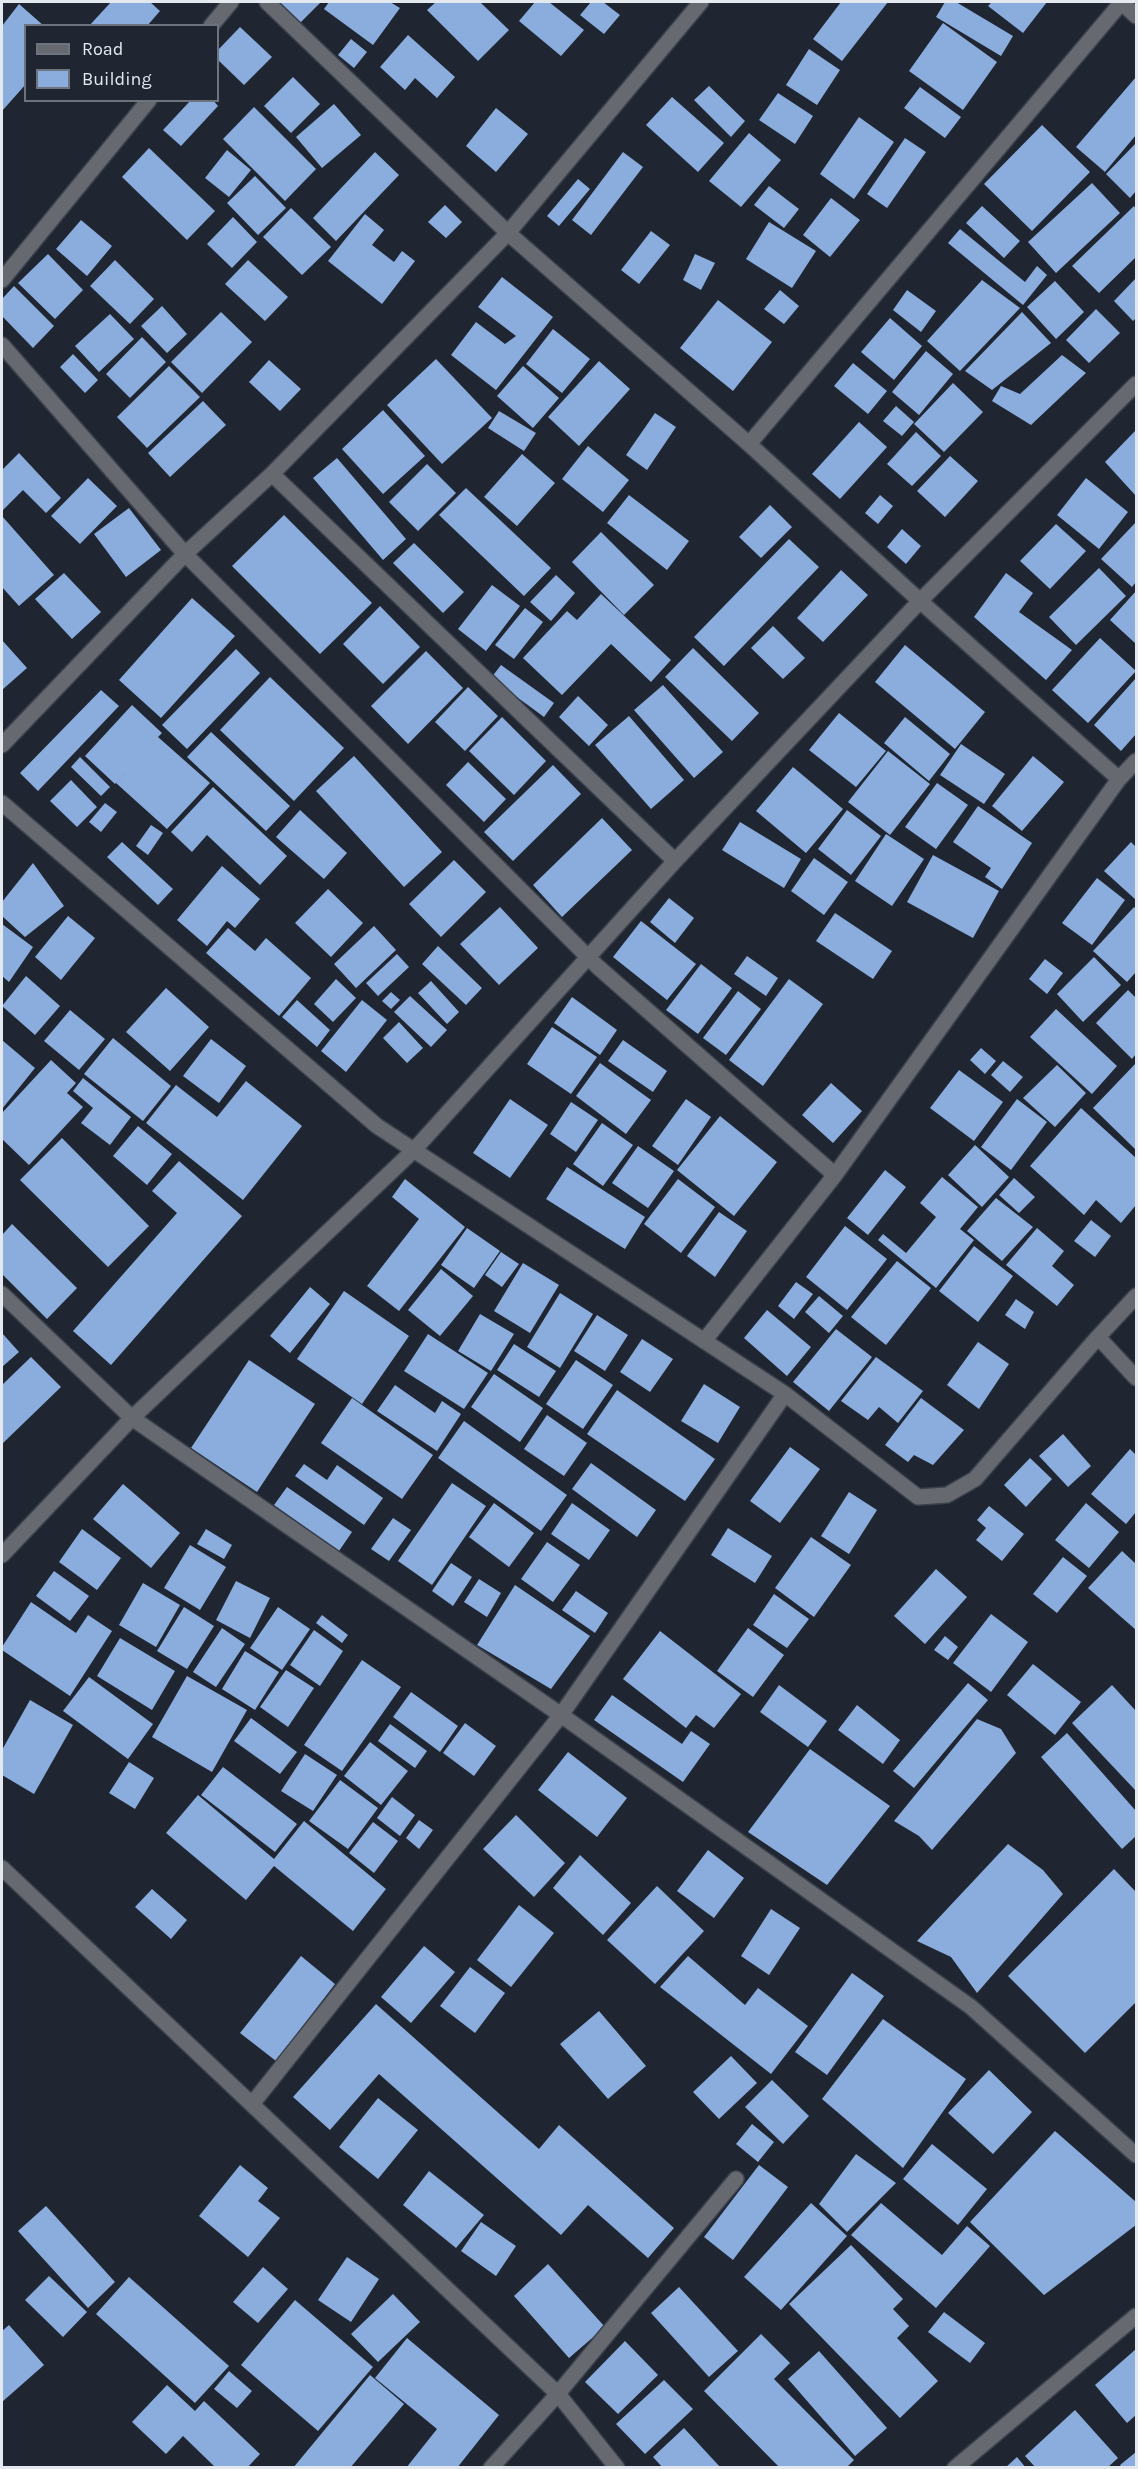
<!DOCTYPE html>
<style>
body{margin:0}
#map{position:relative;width:1138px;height:2469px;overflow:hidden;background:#1f2631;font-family:Karla,sans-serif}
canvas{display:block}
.frame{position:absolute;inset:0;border:3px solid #e4e9f0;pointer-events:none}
.legend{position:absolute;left:24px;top:24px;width:195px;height:78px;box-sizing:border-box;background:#1f2631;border:2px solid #6e747d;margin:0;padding:8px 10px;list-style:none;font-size:18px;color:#e4e9f0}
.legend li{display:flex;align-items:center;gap:12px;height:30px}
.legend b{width:30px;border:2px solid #6e747d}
</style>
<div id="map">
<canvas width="1138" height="2469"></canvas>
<div class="frame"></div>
<ul class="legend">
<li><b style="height:8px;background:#666a70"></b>Road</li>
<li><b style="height:16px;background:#8aadde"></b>Building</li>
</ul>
</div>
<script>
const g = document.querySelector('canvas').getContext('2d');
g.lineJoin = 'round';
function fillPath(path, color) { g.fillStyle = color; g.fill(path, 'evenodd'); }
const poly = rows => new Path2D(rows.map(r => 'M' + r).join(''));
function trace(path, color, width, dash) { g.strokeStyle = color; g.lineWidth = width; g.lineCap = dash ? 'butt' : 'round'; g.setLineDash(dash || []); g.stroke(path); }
fillPath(poly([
 [111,2,150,2,160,11,147,26,89,26],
 [277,2,321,2,300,23],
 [329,2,390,2,400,8,373,45,324,9],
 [436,2,480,2,509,30,478,61,427,10],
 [535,2,549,2,584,30,561,56,519,21],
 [591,2,603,2,620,15,604,34,580,15],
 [841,2,888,2,842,61,813,39],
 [945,2,956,2,1013,36,1001,56,936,17],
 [992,2,1047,2,1023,33,988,6],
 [19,4,44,26,26,26,26,84,2,111,2,26],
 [943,23,997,62,963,110,909,71],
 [240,27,272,57,244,85,218,60,218,50],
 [408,35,455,77,437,98,415,78,405,90,380,67],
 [351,39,367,52,354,68,338,55],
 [809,49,840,70,817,105,786,85],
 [293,77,320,104,291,133,264,106],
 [1136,77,1136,135,1105,172,1076,147],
 [709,86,745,121,731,137,694,100],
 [920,87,961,117,945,138,904,108],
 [778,93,813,116,795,144,759,120],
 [672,97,724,143,698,172,646,125],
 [191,100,213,100,218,106,181,146,163,130],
 [334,104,361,135,322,168,296,137],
 [254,107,316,169,285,201,223,139],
 [496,108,528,134,496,172,466,146],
 [859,117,894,142,854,199,820,174],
 [1042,125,1090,172,1032,231,984,184],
 [749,133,781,160,741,207,709,181],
 [905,138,926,152,887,208,867,194],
 [1136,143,1136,191,1130,198,1106,174],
 [149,148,215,211,187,240,122,177],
 [227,150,251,170,229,197,205,178],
 [375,152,399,175,336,241,313,218],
 [623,152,643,167,591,235,572,220],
 [255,176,286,208,258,235,227,203],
 [578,179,590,189,559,226,547,216],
 [1092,183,1120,213,1056,273,1028,242],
 [769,186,799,209,784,228,754,205],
 [831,198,860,220,830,257,803,235],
 [445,205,462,222,446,238,428,222],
 [982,206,1020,241,1004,258,966,223],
 [1134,206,1136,209,1136,257,1099,293,1072,266],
 [291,208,331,247,302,275,263,237],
 [365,214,384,230,372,245,394,262,402,251,415,261,382,304,328,261],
 [233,217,257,242,232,268,207,244],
 [81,220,112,246,87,276,56,249],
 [769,222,816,251,792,288,746,259],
 [960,229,1025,282,1037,266,1047,275,1023,305,948,243],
 [651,231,670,245,639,284,621,270],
 [48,254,83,290,55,319,18,283],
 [695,254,715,263,701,290,683,280],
 [115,260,154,299,130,324,90,286],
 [248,260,288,297,265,321,225,284],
 [502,277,553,317,496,390,451,355,476,322,505,344,516,336,478,307],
 [1136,278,1136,318,1133,321,1114,301],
 [982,280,1020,308,960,371,927,341],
 [1055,281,1084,312,1056,339,1027,307],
 [14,286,54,326,33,348,2,316,2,299],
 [780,290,799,306,784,324,764,309],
 [907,290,936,311,921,332,893,310],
 [718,300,772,342,733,391,680,348],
 [162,306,187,334,167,353,141,326],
 [1096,309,1120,333,1089,363,1066,340],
 [221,312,252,342,202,393,171,362],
 [1022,312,1051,343,992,390,965,371],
 [110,314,134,339,99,372,75,346],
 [890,318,922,346,894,380,861,352],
 [553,329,590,359,562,393,526,364],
 [142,337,166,362,130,398,106,374],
 [926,351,953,374,919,415,892,392],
 [73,354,98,380,85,393,60,367],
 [1062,355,1086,373,1031,425,992,401,1001,386,1020,394],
 [436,359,492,418,442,464,387,405],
 [269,360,301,389,280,411,249,382],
 [599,361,630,389,579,446,548,417],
 [853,363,887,391,868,414,834,386],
 [169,366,200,397,147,448,117,417],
 [523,366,559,398,533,428,497,396],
 [953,383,983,412,944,452,914,424],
 [203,401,226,425,170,477,148,453],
 [896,406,914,422,902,436,883,421],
 [383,410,425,456,383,494,342,449],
 [499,411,536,433,524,451,488,428],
 [655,413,676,427,647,470,626,455],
 [859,422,887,447,840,499,812,474],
 [1136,430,1136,496,1105,462],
 [916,432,941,456,912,486,887,464],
 [588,446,629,480,603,512,562,479],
 [19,453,61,498,46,513,23,490,2,511,2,470],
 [522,454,555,483,517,526,484,497],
 [950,456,978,481,945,517,917,491],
 [337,458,406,539,383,560,313,478],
 [427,464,456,493,418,531,389,502],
 [88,478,117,506,80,544,51,516],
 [1086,478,1128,512,1099,549,1057,515],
 [466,488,551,568,524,596,439,515],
 [629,495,689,541,667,570,607,523],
 [880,495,893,506,878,524,865,513],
 [770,505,792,527,761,558,739,537],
 [129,508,161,550,126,577,94,534],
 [284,515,372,603,320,654,232,566],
 [2,516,54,575,19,606,2,587],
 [1136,522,1136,582,1132,587,1101,559],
 [1056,524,1086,551,1050,589,1020,561],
 [902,529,921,546,906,564,887,547],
 [601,532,654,585,624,615,572,562],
 [789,539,819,567,724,666,694,637],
 [414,543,464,592,443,613,393,563],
 [1099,568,1126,596,1076,645,1049,617],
 [841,570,868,595,823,642,797,618],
 [64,573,101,612,72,639,35,599],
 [1006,573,1033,593,1019,612,1072,650,1046,680,974,617],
 [556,575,575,593,551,621,530,602],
 [492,585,520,606,486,651,458,629],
 [1136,591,1136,644,1110,620],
 [601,594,671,660,651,682,611,644,562,695,523,658,567,611,577,620],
 [192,598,235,636,161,718,119,680],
 [380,606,420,647,383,684,343,644],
 [525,608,543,622,514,659,495,645],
 [773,626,805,658,783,679,751,648],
 [1100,638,1136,671,1088,723,1052,690],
 [2,640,27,668,2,690],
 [905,645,985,712,955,749,875,682],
 [693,648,759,713,732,741,665,677],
 [236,649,260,673,187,749,162,725],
 [426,651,463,688,408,744,371,706],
 [501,665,554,703,544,717,491,678],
 [270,677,344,748,294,801,220,730],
 [1136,678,1136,734,1121,751,1094,725],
 [663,685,723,752,694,778,634,710],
 [468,687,498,716,465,751,435,722],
 [101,690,119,706,38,791,20,773],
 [578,696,608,725,589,746,559,717],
 [132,705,162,733,158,737,210,783,167,829,116,783,135,762,115,784,85,756],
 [839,713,886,751,856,787,809,750],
 [629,716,684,780,651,809,595,745],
 [502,717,546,761,514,795,469,751],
 [905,717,950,754,929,781,884,743],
 [211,732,290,806,266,831,187,757],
 [961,744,1005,774,984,804,940,775],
 [888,751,930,784,890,835,848,802],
 [354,756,442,852,404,887,316,791],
 [1033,756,1064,782,1022,831,992,806],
 [80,757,110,787,101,796,71,767],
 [468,762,506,799,484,822,446,785],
 [553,765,581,794,513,861,484,832],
 [793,767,843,809,806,853,756,811],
 [71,780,97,807,77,827,50,801],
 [937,783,968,805,936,849,905,827],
 [213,787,287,856,260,885,207,835,192,852,171,832],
 [105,803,117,812,101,832,89,822],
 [978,806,1032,843,1002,889,985,877,991,868,953,842],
 [300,810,347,853,324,879,276,837],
 [847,810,881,836,851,875,818,849],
 [602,818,632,850,562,917,533,885],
 [740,822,801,859,784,888,722,850],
 [151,825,163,833,148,855,136,846],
 [886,834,924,859,892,906,855,881],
 [122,842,173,889,158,905,107,857],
 [1131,842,1136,847,1136,900,1104,871],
 [933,855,999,891,973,938,907,902],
 [814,858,848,882,824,915,791,891],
 [454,860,486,892,441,937,409,904],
 [33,863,64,906,25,937,2,916,2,902],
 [222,866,260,899,235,928,227,921,207,946,177,920],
 [1097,878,1125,900,1092,945,1062,923],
 [328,889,363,923,331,957,295,923],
 [669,898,694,918,675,943,650,922],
 [500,907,538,948,499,985,460,944],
 [1134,907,1136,909,1136,972,1127,982,1093,951],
 [835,913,892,951,873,979,816,941],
 [68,916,95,938,61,980,35,957],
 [641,921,696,964,667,1000,613,957],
 [2,924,33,947,9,982,2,976],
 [374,926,396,950,356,988,334,964],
 [228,928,255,951,266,938,311,978,279,1016,206,953],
 [438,946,482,988,466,1005,422,964],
 [397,954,409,967,378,996,366,983],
 [747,956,778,978,766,996,734,974],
 [1094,957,1121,985,1083,1022,1057,994],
 [1045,959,1063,973,1047,994,1029,979],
 [701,964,732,988,698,1034,666,1010],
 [26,976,60,1006,35,1035,2,1006],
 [336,979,356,998,333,1022,314,1004],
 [789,979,823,1004,763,1086,729,1060],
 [431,981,459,1012,447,1024,418,993],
 [166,988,209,1027,170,1071,126,1032],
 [1128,990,1136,998,1136,1054,1132,1059,1096,1023],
 [738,991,761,1009,726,1055,703,1038],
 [391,992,400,1000,391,1009,382,1001],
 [410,996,447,1030,431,1047,394,1012],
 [572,997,617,1030,600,1055,554,1023],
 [297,1000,330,1030,317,1047,282,1017],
 [362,1000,387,1020,346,1072,321,1051],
 [1056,1009,1117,1066,1092,1094,1030,1037],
 [70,1010,105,1039,79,1070,44,1041],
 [399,1022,423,1048,407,1063,383,1038],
 [552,1027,597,1057,571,1094,527,1064],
 [113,1038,171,1086,143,1121,84,1074],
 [211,1039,246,1066,219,1103,183,1076],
 [2,1040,35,1068,2,1109],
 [623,1040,667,1071,653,1092,608,1061],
 [981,1048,996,1061,985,1074,970,1060],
 [51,1060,76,1083,67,1093,83,1107,29,1165,2,1139,2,1113],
 [1003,1061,1023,1077,1010,1092,991,1075],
 [600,1063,651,1100,626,1134,576,1096],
 [1136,1063,1136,1150,1093,1108],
 [1057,1065,1086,1093,1055,1127,1023,1098],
 [959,1070,1003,1102,974,1141,930,1108],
 [83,1078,131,1117,110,1145,81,1123,93,1108,73,1091],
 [246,1081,302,1126,243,1200,146,1123,176,1085,217,1117],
 [831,1083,862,1111,833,1143,802,1115],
 [510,1099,548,1125,510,1178,473,1153],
 [686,1099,711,1117,678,1165,652,1146],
 [1017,1099,1047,1122,1011,1170,981,1147],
 [571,1102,598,1120,576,1152,550,1134],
 [1081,1108,1136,1158,1136,1205,1121,1223,1096,1200,1084,1215,1030,1166],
 [720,1116,777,1162,734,1216,677,1170],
 [602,1123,633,1145,603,1186,573,1164],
 [138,1126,172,1154,147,1185,113,1156],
 [62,1138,149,1226,108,1267,20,1180],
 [975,1145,1009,1177,982,1207,948,1175],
 [638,1146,674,1171,648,1208,612,1183],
 [179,1161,242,1216,111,1365,73,1331,177,1213,152,1191],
 [567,1167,645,1217,625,1249,546,1199],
 [885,1170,906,1187,868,1235,847,1218],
 [942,1177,978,1207,960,1229,974,1240,936,1288,878,1240,883,1234,906,1253,936,1217,920,1203],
 [1014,1178,1035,1197,1019,1213,999,1195],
 [405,1179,465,1227,399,1311,367,1286,419,1219,392,1197],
 [678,1179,715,1207,681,1253,644,1224],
 [996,1198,1033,1227,1002,1261,967,1231],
 [719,1212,747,1231,715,1277,687,1256],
 [1091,1220,1111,1236,1095,1257,1074,1241],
 [12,1224,77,1288,47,1319,2,1274,2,1235],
 [845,1226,887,1259,847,1310,806,1277],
 [467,1228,500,1251,474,1288,441,1265],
 [1037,1228,1064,1251,1052,1266,1074,1285,1057,1306,1006,1265],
 [974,1246,1013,1276,978,1322,939,1291],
 [501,1252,519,1264,502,1287,485,1275],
 [897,1261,931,1288,886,1345,851,1317],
 [523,1263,559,1285,530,1333,494,1311],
 [441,1269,473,1296,440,1336,408,1310],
 [796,1282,813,1294,794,1319,778,1306],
 [310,1287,330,1304,290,1353,270,1336],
 [344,1291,409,1336,362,1404,297,1359],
 [560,1293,593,1314,560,1368,527,1347],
 [819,1296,843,1316,829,1333,805,1312],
 [1016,1299,1034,1312,1025,1329,1005,1315],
 [767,1310,811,1347,787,1376,744,1338],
 [480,1314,514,1334,491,1371,458,1351],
 [597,1315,628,1335,605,1371,574,1351],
 [836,1329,872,1357,829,1411,793,1382],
 [2,1333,19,1352,2,1367],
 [428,1334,488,1373,464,1409,404,1371],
 [642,1339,673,1359,650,1392,620,1372],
 [978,1342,1009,1364,979,1409,947,1385],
 [514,1344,556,1371,539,1397,497,1370],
 [31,1357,61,1387,2,1444,2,1385],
 [876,1357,923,1391,898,1423,879,1407,868,1420,841,1401],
 [249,1360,315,1404,257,1492,191,1448],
 [576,1360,613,1385,583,1429,546,1404],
 [494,1374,543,1408,520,1442,471,1407],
 [704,1384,740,1407,718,1443,681,1421],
 [395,1385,435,1413,442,1401,461,1414,437,1451,377,1411],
 [617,1390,715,1459,685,1501,587,1434],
 [352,1398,433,1455,402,1499,321,1443],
 [921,1398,964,1430,933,1465,914,1455,908,1462,885,1445],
 [547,1415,587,1443,564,1476,524,1449],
 [464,1421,567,1495,541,1531,438,1458],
 [1063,1434,1091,1466,1068,1487,1039,1456],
 [790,1447,820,1469,780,1523,750,1501],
 [1130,1449,1136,1455,1136,1512,1126,1524,1091,1494],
 [1030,1458,1052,1479,1026,1507,1004,1485],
 [591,1463,656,1510,637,1537,572,1489],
 [304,1464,327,1480,337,1465,383,1498,364,1525,295,1476],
 [452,1483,486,1506,432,1585,398,1561],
 [123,1484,180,1533,151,1568,93,1519],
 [287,1487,352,1532,339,1551,274,1505],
 [849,1492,877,1510,849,1554,821,1536],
 [494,1503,534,1533,509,1567,469,1537],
 [572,1503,610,1530,589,1560,551,1534],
 [1086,1503,1119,1532,1089,1568,1055,1540],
 [989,1506,1024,1534,1002,1561,976,1540,986,1528,977,1520],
 [393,1518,411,1530,389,1561,371,1549],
 [728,1528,772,1556,755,1583,711,1555],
 [82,1529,121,1558,97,1590,59,1562],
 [206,1529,232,1545,224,1559,197,1544],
 [811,1537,851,1565,814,1617,775,1588],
 [547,1542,580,1565,553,1602,521,1579],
 [190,1545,226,1567,200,1610,164,1588],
 [1122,1551,1136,1564,1136,1630,1088,1588],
 [1063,1557,1087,1576,1057,1613,1033,1594],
 [451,1563,472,1577,453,1606,432,1591],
 [936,1569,967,1597,925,1644,894,1616],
 [54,1571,89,1596,70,1621,36,1596],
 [479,1579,501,1593,487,1617,464,1602],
 [236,1581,270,1598,250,1638,216,1620],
 [143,1583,180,1605,156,1647,119,1625],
 [515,1585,590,1636,551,1689,477,1645],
 [576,1591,608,1613,595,1633,562,1610],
 [774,1594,809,1619,787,1648,753,1625],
 [31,1602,76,1633,88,1615,112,1631,70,1696,2,1650,2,1647],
 [184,1607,214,1626,187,1669,157,1651],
 [278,1607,310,1629,282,1670,250,1648],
 [991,1614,1028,1642,991,1692,953,1663],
 [322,1615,348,1635,342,1643,316,1623],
 [222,1628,245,1644,216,1687,193,1672],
 [748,1628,784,1655,753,1697,717,1671],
 [314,1630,343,1651,320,1686,290,1665],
 [660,1631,741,1694,714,1728,696,1715,686,1728,623,1679],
 [945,1636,958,1647,948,1660,934,1650],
 [120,1638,175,1671,152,1710,97,1676],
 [245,1651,279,1672,255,1710,222,1689],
 [362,1660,401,1687,342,1771,304,1745],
 [1033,1664,1081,1702,1055,1735,1007,1695],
 [286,1670,314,1688,288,1727,260,1707],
 [187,1676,247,1710,212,1772,152,1737],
 [89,1677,153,1724,128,1759,63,1711],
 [968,1683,988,1700,914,1788,893,1771],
 [779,1685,827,1721,808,1747,760,1712],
 [1112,1685,1136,1711,1136,1791,1072,1723],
 [411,1692,458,1726,440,1752,393,1717],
 [612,1695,682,1744,691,1731,710,1744,683,1782,594,1720],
 [30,1700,73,1725,34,1794,2,1775,2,1750],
 [857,1705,900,1740,883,1764,838,1730],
 [251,1718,297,1752,280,1774,234,1741],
 [977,1719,1001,1729,1016,1753,932,1850,919,1836,894,1821],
 [465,1723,496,1746,474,1776,443,1753],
 [390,1724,427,1751,415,1768,378,1741],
 [1067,1733,1136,1811,1136,1836,1122,1849,1041,1757],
 [370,1742,408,1771,381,1805,344,1776],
 [810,1749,890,1806,827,1885,748,1832],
 [568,1752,627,1798,597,1837,538,1790],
 [305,1754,337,1775,313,1811,281,1791],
 [129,1762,154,1778,135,1809,109,1793],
 [223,1767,297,1824,275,1852,201,1795],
 [340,1780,378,1808,348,1849,309,1821],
 [198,1795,274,1859,304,1821,386,1889,353,1931,274,1866,246,1900,166,1833],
 [392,1797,415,1815,400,1836,377,1818],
 [516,1815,565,1863,534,1897,483,1849],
 [419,1820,433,1830,419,1849,406,1838],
 [373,1822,398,1841,374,1873,349,1853],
 [1008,1844,1043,1870,1063,1894,977,1993,951,1957,917,1941],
 [708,1850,744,1878,714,1918,677,1891],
 [580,1855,631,1903,603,1935,553,1888],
 [1114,1869,1136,1892,1136,2002,1085,2053,1008,1976],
 [657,1886,704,1931,655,1984,607,1940],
 [152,1889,187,1920,171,1939,135,1907],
 [519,1905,554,1933,511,1987,477,1960],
 [771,1909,800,1928,769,1975,741,1956],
 [424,1946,455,1972,411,2023,381,1997],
 [301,1956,335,1984,276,2061,240,2033],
 [688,1956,745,2005,758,1988,808,2026,771,2074,660,1987],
 [470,1967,505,1993,475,2033,440,2006],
 [852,1973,884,1996,827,2075,795,2052],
 [376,2004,539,2149,559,2125,674,2228,648,2258,588,2205,561,2235,379,2074,330,2130,293,2097],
 [599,2011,646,2066,608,2099,560,2044],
 [883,2019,966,2079,903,2168,822,2099],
 [731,2056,757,2083,719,2119,693,2092],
 [989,2070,1032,2112,993,2154,948,2113],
 [772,2080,809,2116,783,2144,745,2107],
 [378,2098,418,2130,378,2179,339,2147],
 [752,2124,774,2142,758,2162,736,2144],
 [1055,2131,1136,2202,1136,2225,1044,2295,970,2222],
 [932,2144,987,2189,958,2225,903,2179],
 [856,2154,896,2183,847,2232,819,2204],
 [240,2165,268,2188,258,2201,280,2218,248,2257,199,2216],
 [759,2165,788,2187,733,2260,704,2237],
 [429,2171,484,2215,456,2248,403,2205],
 [811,2203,847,2236,781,2310,744,2277],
 [881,2203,942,2255,967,2226,990,2246,936,2308,851,2235],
 [46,2206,115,2282,88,2308,18,2231],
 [481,2222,516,2246,496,2276,461,2251],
 [851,2245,903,2299,893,2309,909,2326,897,2338,938,2381,900,2418,789,2304],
 [347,2257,379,2279,351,2322,318,2300],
 [548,2264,605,2327,569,2358,514,2296],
 [263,2267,288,2289,258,2323,233,2302],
 [49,2276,87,2312,63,2337,25,2300],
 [129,2277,229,2366,195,2403,96,2314],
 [679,2287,738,2351,709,2377,651,2313],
 [393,2294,420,2322,378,2362,351,2334],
 [295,2300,373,2367,318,2431,241,2365],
 [944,2312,985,2343,970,2363,928,2332],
 [9,2325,44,2365,2,2402,2,2331],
 [761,2334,790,2363,774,2379,854,2460,846,2468,780,2468,704,2391],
 [407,2338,499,2415,457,2468,406,2468,437,2429,375,2378],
 [625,2341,658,2375,618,2414,585,2382],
 [1136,2349,1136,2415,1127,2423,1095,2385],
 [819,2351,887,2428,855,2456,788,2379],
 [229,2371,252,2391,237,2408,214,2389],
 [370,2375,404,2404,350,2468,293,2468],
 [664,2380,693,2409,645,2454,616,2424],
 [167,2385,195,2411,204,2401,260,2454,247,2468,216,2468,183,2436,166,2454,132,2422],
 [1075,2410,1118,2458,1107,2468,1036,2468,1025,2456],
 [684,2428,721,2468,663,2468,653,2457],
 [1136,2452,1136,2468,1122,2468,1120,2465],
 [1017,2457,1026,2468,1005,2468]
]), '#8aadde');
const street = poly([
 [267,2,508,233,749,444,920,601,1119,779],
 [1121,2,1136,16],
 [211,26,231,2],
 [2,280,149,100],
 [2,345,185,554,598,967,835,1175],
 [749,444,1122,2],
 [272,474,675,861],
 [2,745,185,554,272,474,508,233,701,2],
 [2,803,377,1126,785,1394,918,1497,947,1495,975,1479,1098,1337,1136,1296],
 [2,1294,132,1418,561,1715,971,2007,1136,2155],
 [1098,1337,1136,1378],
 [704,1341,835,1175,1119,779,1136,761],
 [2,1555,132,1418,414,1150,675,861,920,601,1136,384],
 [2,1868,558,2394,617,2468],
 [252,2104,561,1715,785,1394],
 [491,2468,556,2396,736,2179],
 [955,2468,1136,2316]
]);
trace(street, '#3b414c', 18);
trace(street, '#666a70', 15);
</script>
